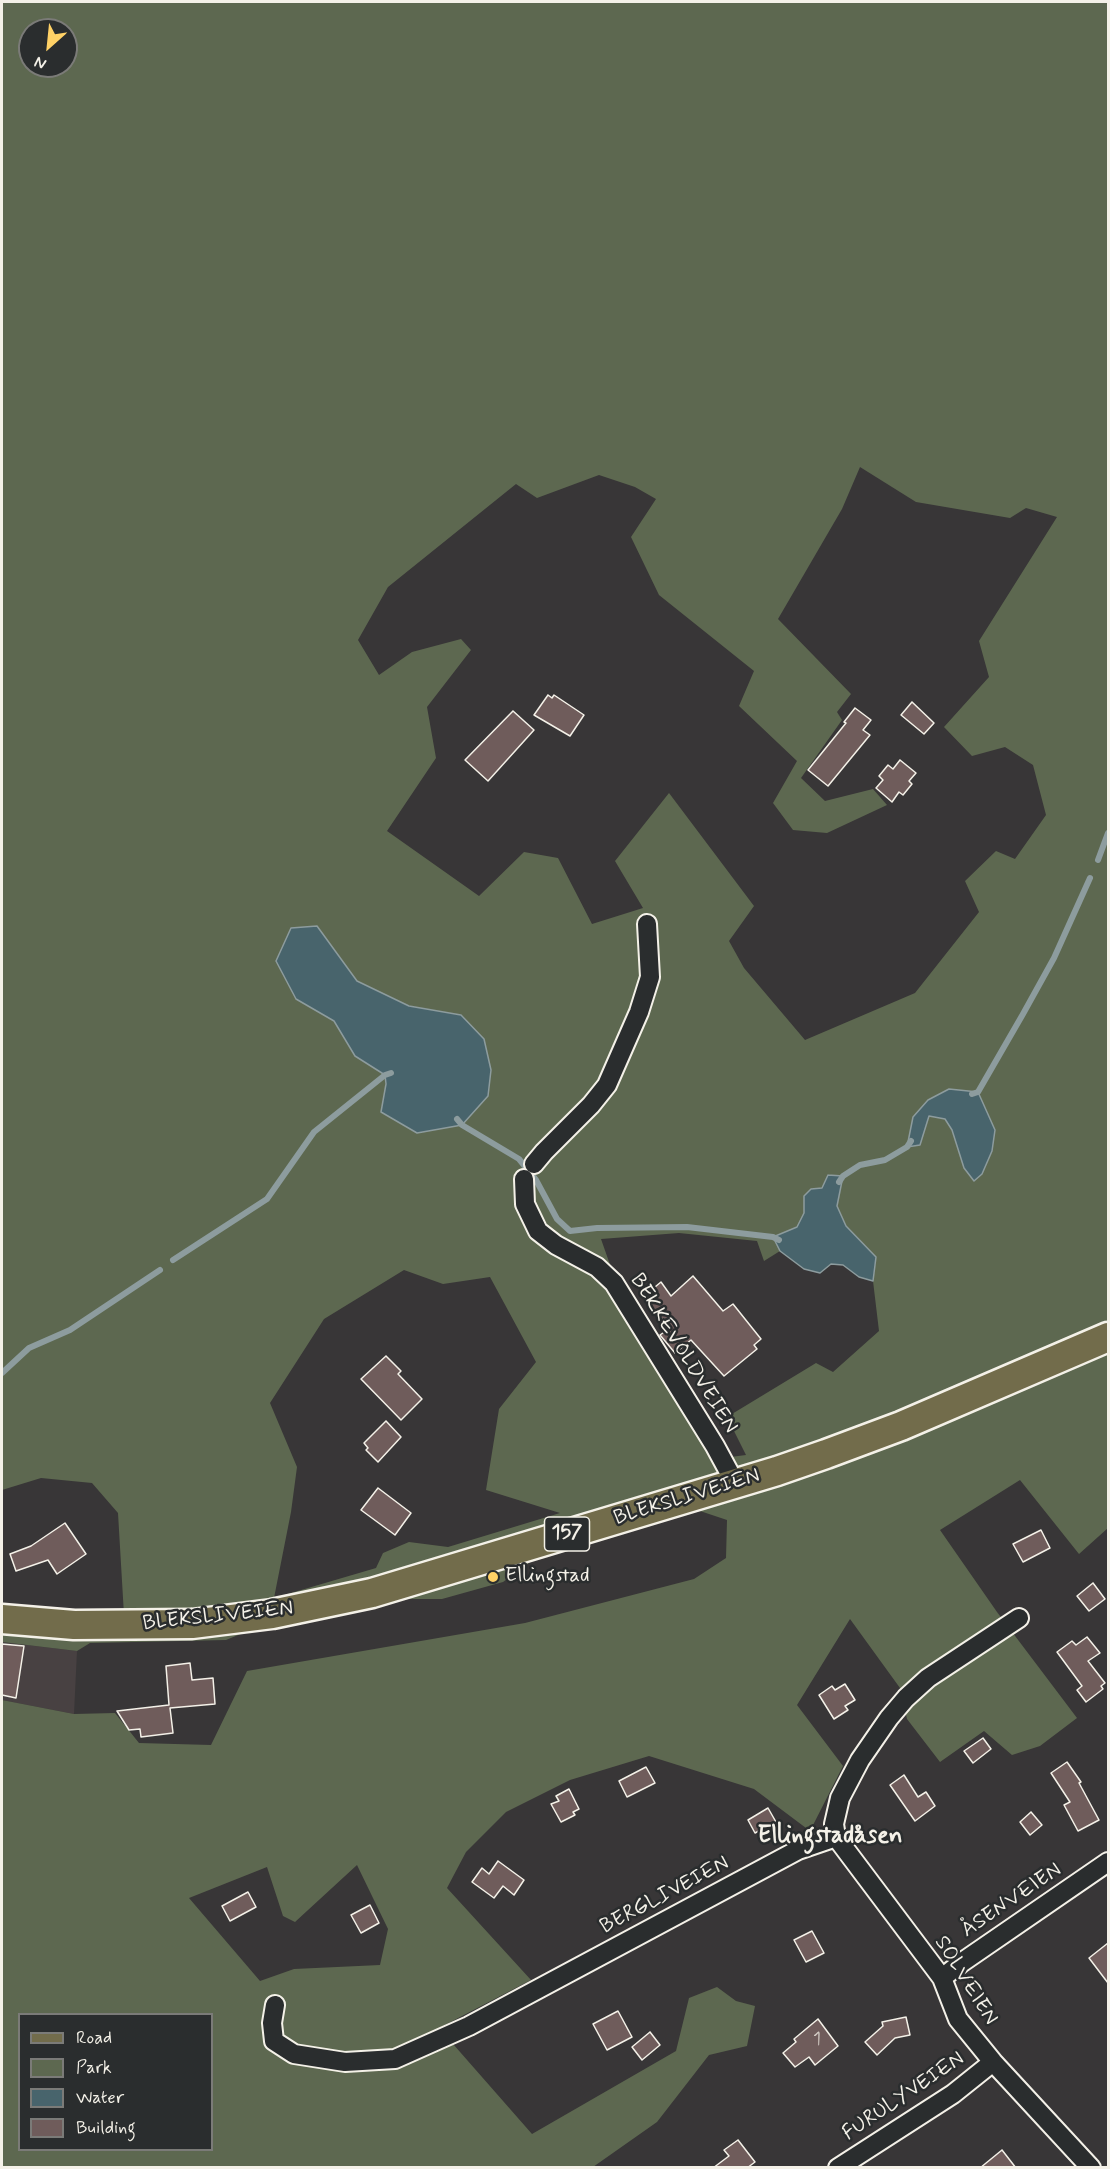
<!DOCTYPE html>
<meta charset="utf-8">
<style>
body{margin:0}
#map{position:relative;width:1110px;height:2169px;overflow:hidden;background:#383637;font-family:Mynerve,sans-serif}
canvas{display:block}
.frame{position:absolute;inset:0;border:3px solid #f4f1e8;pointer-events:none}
.legend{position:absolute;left:18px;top:2013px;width:195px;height:138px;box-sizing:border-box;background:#2a2d2e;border:2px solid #7b7b78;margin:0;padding:8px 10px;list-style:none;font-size:18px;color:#f4f1e8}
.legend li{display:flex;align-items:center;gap:12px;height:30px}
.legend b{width:30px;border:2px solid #7b7b78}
.north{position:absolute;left:18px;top:18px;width:60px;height:60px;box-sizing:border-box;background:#2a2d2e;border:2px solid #7b7b78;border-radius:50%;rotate:207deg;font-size:16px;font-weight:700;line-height:24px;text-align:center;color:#f4f1e8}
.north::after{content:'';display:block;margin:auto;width:21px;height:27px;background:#ffd166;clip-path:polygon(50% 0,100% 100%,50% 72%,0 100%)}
</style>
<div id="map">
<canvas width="1110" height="2169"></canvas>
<div class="frame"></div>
<ul class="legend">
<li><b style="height:8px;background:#726c4b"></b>Road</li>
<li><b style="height:16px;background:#5d6850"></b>Park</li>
<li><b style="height:16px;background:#48646c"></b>Water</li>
<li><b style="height:16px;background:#6f5c5b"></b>Building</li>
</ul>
<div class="north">N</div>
</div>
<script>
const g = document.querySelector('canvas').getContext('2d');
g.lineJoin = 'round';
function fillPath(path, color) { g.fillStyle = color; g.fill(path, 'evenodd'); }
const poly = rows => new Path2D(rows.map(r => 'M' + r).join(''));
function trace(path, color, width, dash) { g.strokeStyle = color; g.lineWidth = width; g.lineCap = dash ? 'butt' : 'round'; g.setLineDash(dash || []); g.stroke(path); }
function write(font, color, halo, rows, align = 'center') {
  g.font = font + ' Mynerve,sans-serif'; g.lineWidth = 5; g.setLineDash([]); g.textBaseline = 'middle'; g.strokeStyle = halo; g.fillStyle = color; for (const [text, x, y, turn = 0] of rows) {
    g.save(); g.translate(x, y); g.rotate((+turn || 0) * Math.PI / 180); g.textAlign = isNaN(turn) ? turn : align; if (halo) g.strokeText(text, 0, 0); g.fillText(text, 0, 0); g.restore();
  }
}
fillPath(poly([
 [2,1642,77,1651,74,1714,2,1700]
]), '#484142');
fillPath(poly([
 [2,2,1108,2,1108,1528,1079,1554,1020,1480,940,1530,997,1612,1077,1718,1040,1746,1012,1755,984,1731,940,1762,907,1719,900,1688,850,1619,797,1705,843,1766,810,1831,754,1789,649,1756,570,1780,506,1812,466,1852,447,1888,531,1980,439,2028,532,2134,676,2051,689,1998,717,1987,736,2001,755,2006,747,2046,709,2055,657,2122,593,2167,2,2167,2,1700,74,1714,115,1713,139,1743,211,1745,247,1671,525,1623,694,1579,726,1558,727,1520,697,1510,537,1557,503,1582,442,1599,398,1599,248,1631,226,1640,90,1643,77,1651,2,1642,2,1604,124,1615,118,1513,92,1483,41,1478,2,1490],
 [30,30,66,30,66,66,30,66],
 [860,467,916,502,1010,518,1026,508,1057,517,979,641,989,677,944,727,972,756,1005,747,1033,765,1046,815,1015,859,996,851,965,881,979,912,915,993,805,1040,744,968,729,941,754,906,669,793,615,861,643,908,592,924,558,858,524,852,479,896,387,831,436,758,427,707,471,650,461,639,412,652,379,675,358,640,388,587,516,484,537,498,599,475,635,487,656,499,631,537,659,595,754,671,739,706,797,761,773,803,793,830,827,833,887,805,873,789,825,801,801,778,842,720,837,712,851,694,778,619,842,509],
 [317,926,357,981,409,1006,461,1015,381,1112,386,1084,385,1075,355,1056,334,1021],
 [843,1176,837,1206,846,1226,876,1257,873,1281,879,1331,833,1372,816,1363,727,1417,746,1455,715,1459,627,1313,601,1239,679,1233,757,1241,764,1261,780,1251,773,1237,797,1227,804,1213,811,1189,822,1188],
 [404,1270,443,1284,490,1277,536,1362,499,1409,486,1490,560,1513,448,1547,409,1542,383,1553,376,1568,274,1598,291,1512,297,1467,270,1403,324,1319],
 [357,1865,388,1929,380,1965,294,1969,260,1981,189,1898,267,1867,283,1916,295,1922],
 [20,2014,212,2014,212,2150,20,2150]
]), '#5d6850');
const water = poly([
 [317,926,357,981,409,1006,461,1015,484,1039,491,1070,488,1096,462,1125,417,1133,381,1112,386,1084,385,1075,355,1056,334,1021,296,999,276,961,291,928,317,926],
 [949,1089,978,1092,995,1130,992,1151,982,1174,974,1181,964,1168,952,1130,945,1119,929,1116,920,1145,907,1147,913,1117,928,1100,949,1089],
 [828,1175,843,1176,837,1206,846,1226,876,1257,873,1281,859,1277,843,1265,831,1264,820,1273,804,1269,780,1251,773,1237,797,1227,804,1213,804,1196,811,1189,822,1188,828,1175]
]);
fillPath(water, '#48646c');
trace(water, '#8d9c9e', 1.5);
trace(poly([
 [1098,860,1108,833],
 [972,1094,978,1092,1023,1014,1054,958,1090,878],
 [457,1119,462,1125,519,1159,536,1180,557,1219,570,1231,597,1228,687,1227,773,1237,779,1240],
 [839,1182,843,1176,860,1165,885,1160,907,1147,911,1141],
 [173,1260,267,1199,314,1132,385,1075,391,1073],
 [2,1373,29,1348,70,1330,160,1270]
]), '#8d9c9e', 6);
const building = poly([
 [548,695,552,698,554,695,584,715,570,736,534,715,548,695],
 [912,702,934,723,924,734,901,715,912,702],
 [855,708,871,720,863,730,870,735,828,786,808,770,846,723,844,722,855,708],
 [513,711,534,730,488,781,465,760,513,711],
 [900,760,916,773,909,781,912,784,903,795,899,792,892,802,876,788,883,780,879,776,888,765,893,769,900,760],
 [693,1276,723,1311,733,1304,761,1339,754,1345,757,1349,724,1376,691,1340,675,1353,660,1335,670,1328,643,1297,661,1282,671,1296,693,1276],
 [386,1356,401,1371,398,1374,422,1399,401,1420,361,1379,386,1356],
 [386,1421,401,1437,378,1462,366,1450,368,1448,364,1443,386,1421],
 [378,1488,411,1513,395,1535,361,1510,378,1488],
 [65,1523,86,1554,57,1574,48,1560,16,1571,10,1554,31,1546,65,1523],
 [1041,1530,1050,1548,1023,1562,1013,1544,1041,1530],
 [1093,1583,1105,1599,1089,1611,1077,1596,1093,1583],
 [1087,1637,1100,1653,1088,1661,1105,1683,1101,1686,1103,1689,1086,1702,1077,1690,1082,1686,1057,1652,1072,1641,1076,1645,1087,1637],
 [2,1644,24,1646,16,1698,2,1695,2,1644],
 [190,1663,192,1680,213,1678,215,1704,170,1708,173,1733,141,1737,140,1729,129,1730,117,1711,169,1705,166,1666,190,1663],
 [845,1684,855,1700,845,1706,848,1710,834,1719,819,1695,832,1686,835,1690,845,1684],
 [983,1738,991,1749,973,1763,964,1751,983,1738],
 [1067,1762,1081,1782,1079,1783,1099,1820,1078,1831,1064,1805,1070,1802,1051,1773,1067,1762],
 [646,1767,655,1783,627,1797,619,1781,646,1767],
 [904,1775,918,1797,926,1792,935,1806,915,1821,890,1785,904,1775],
 [569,1789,579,1809,573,1812,575,1815,561,1822,551,1804,559,1801,556,1796,569,1789],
 [768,1808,776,1822,755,1833,748,1820,768,1808],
 [1031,1812,1042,1825,1030,1835,1020,1822,1031,1812],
 [498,1861,524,1880,514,1895,503,1886,494,1898,472,1882,482,1868,489,1874,498,1861],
 [248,1892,256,1907,230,1921,222,1906,248,1892],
 [370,1905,379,1923,361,1933,351,1915,370,1905],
 [812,1931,824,1953,806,1962,794,1940,812,1931],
 [1108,1943,1108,1983,1089,1958,1108,1943],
 [618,2011,632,2037,607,2050,593,2024,618,2011],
 [906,2017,910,2035,895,2038,877,2055,865,2042,883,2026,882,2022,906,2017],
 [818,2019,838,2046,815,2065,809,2057,795,2067,783,2053,796,2042,794,2039,818,2019],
 [650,2032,660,2045,642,2060,632,2047,650,2032],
 [738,2140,755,2162,747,2168,713,2168,729,2156,724,2150,738,2140],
 [1002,2150,1016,2168,980,2168,1002,2150]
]);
fillPath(building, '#6f5c5b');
trace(building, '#f4f1e8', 1.5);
const minor = poly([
 [534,1164,544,1152,591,1105,607,1085,639,1012,650,977,647,924],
 [524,1179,525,1204,538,1231,556,1245,597,1267,614,1283,715,1446,735,1483],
 [1019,1618,928,1678,906,1698,889,1718,860,1760,840,1798,834,1824,836,1837,942,1978,958,2019,993,2062,1091,2168],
 [942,1978,961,1963,1108,1862],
 [275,2005,272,2023,274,2041,294,2054,345,2062,395,2059,469,2026,798,1850,836,1837],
 [838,2168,953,2094,993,2062]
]);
const primary = poly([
 [2,1619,74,1625,192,1624,272,1614,372,1593,777,1471,826,1454,901,1426,1108,1337]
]);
trace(minor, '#f4f1e8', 22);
trace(primary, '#f4f1e8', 33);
trace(minor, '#2a2d2e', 18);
trace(primary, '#726c4b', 28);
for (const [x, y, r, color] of [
 [493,1577,6,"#ffd166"]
]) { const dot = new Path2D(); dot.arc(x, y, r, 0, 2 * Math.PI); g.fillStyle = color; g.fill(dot); trace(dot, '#2a2d2e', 2); }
write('18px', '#d3ccc5', null, [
 ["1",817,2040]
]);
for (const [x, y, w] of [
 [567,1534,45]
]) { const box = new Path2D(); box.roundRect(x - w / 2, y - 17, w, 34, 4.5); g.fillStyle = '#2a2d2e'; g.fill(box); trace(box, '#f4f1e8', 1.5); }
write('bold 20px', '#f4f1e8', null, [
 ["157",567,1534]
]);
write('21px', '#f4f1e8', '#2a2d2e', [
 ["BEKKEVOLDVEIEN",683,1354,58],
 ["BLEKSLIVEIEN",687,1498,-17],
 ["BLEKSLIVEIEN",218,1617,-6],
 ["BERGLIVEIEN",665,1896,-28],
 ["ÅSENVEIEN",1012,1901,-34],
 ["SOLVEIEN",965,1981,58],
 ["FURULYVEIEN",904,2097,-34]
]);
write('21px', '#f4f1e8', '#2a2d2e', [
 ["Ellingstad",505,1577]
], 'left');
write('bold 24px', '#f4f1e8', '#2a2d2e', [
 ["Ellingstadåsen",830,1837]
]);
</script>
